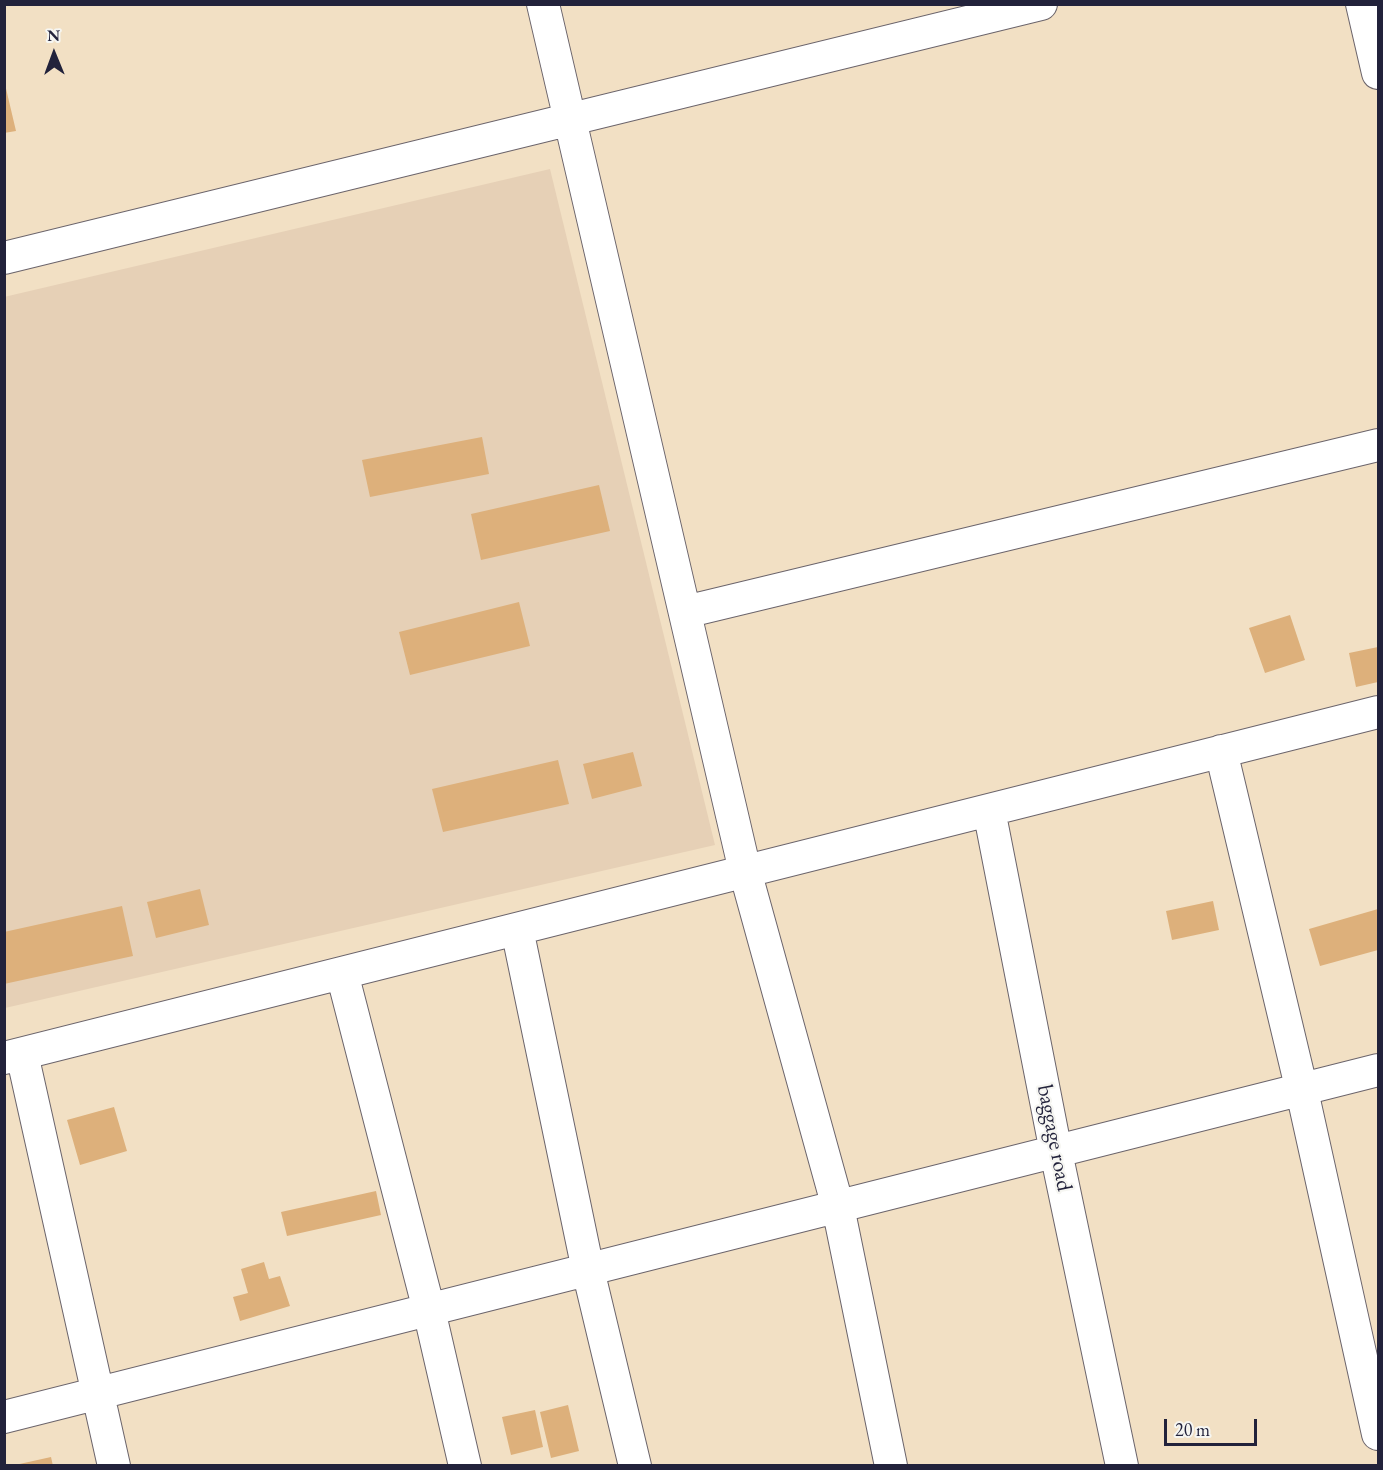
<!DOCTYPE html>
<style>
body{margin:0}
#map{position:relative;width:1383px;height:1470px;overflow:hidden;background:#f2e0c4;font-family:"EB Garamond",serif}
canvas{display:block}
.frame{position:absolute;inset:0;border:6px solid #22223b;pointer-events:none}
.north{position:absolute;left:24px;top:24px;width:60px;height:60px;-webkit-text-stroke:4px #f6f6f2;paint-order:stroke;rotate:359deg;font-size:16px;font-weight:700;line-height:24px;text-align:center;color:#22223b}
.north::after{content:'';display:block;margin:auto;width:21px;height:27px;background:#22223b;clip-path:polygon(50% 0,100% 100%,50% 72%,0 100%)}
.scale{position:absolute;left:1164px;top:1419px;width:93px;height:27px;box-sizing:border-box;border:3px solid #22223b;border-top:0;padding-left:8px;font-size:18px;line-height:21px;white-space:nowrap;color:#22223b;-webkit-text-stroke:4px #f6f6f2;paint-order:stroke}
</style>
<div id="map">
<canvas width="1383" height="1470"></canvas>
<div class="frame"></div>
<div class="north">N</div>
<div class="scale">20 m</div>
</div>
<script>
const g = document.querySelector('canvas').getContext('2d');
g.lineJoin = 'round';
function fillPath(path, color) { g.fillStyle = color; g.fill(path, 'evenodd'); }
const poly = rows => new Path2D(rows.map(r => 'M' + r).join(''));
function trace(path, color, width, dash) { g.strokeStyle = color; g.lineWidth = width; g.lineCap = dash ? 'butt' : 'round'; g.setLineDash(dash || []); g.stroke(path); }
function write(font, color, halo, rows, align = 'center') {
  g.font = font + ' "EB Garamond",serif'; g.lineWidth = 4.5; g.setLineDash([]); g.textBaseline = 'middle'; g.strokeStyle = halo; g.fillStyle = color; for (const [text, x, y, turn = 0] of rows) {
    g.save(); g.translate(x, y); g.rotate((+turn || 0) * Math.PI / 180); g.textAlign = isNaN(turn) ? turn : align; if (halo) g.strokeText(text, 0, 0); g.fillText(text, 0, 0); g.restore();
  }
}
fillPath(poly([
 [550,169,715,845,5,1008,4,297]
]), '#e6d0b6');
fillPath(poly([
 [4,80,16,131,4,133],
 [482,437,489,474,370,497,362,460],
 [599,485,610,531,481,560,471,514],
 [519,602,530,646,410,675,399,632],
 [1290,615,1305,660,1265,673,1249,628],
 [1378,647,1378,682,1356,687,1349,653],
 [633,752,642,786,592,799,583,764],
 [558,760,569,804,443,832,432,789],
 [200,889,209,925,156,938,147,902],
 [1213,901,1219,930,1172,940,1166,911],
 [122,906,133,956,4,984,4,932],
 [1378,909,1378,950,1320,966,1309,929],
 [114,1107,127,1151,80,1165,67,1120],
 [376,1191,381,1215,287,1236,281,1212],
 [264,1262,269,1279,280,1276,290,1306,240,1321,233,1297,248,1293,241,1269],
 [568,1405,579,1451,551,1458,540,1412],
 [535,1410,543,1447,511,1455,502,1417],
 [51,1457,53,1466,15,1466,15,1465]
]), '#ddb07b');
const street = poly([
 [543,4,745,871,838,1207,891,1466],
 [1362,4,1378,73],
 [4,258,1041,4],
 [685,612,1378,445],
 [1221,751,1302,1091,1378,1434],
 [989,810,1056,1152,1122,1466],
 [517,929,588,1270,635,1466],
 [342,973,429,1310,465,1466],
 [22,1054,114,1466],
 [4,1058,1378,712],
 [4,1417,1378,1070]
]);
trace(street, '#6b646b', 34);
trace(street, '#fff', 32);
write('22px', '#22223b', '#f6f6f2', [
 ["baggage road",1054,1138,79]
]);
</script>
